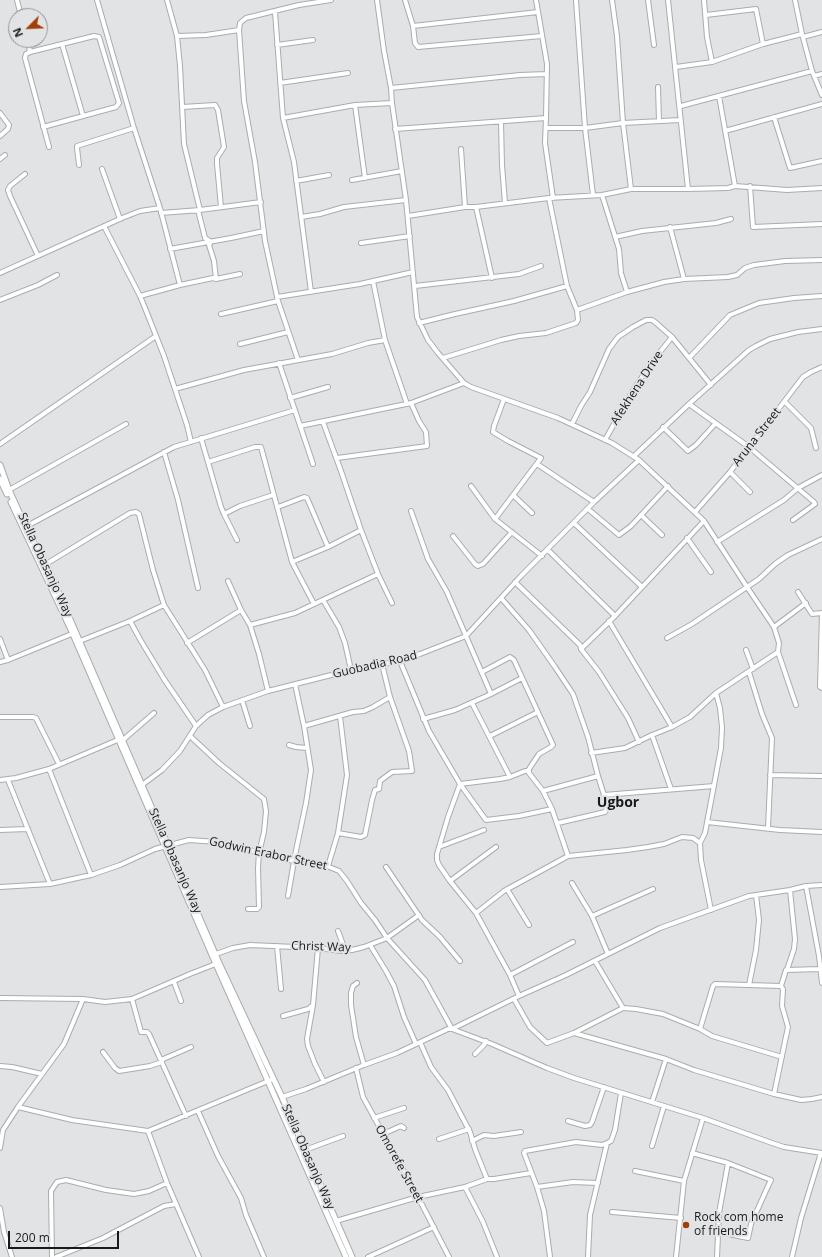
<!DOCTYPE html>
<style>
body{margin:0}
#map{position:relative;width:822px;height:1257px;overflow:hidden;background:#e1e3e5;font-family:"Open Sans",sans-serif}
canvas{display:block}
.north{position:absolute;left:8px;top:8px;width:40px;height:40px;box-sizing:border-box;background:#e1e3e5;border:1px solid #919394;border-radius:50%;rotate:246deg;font-size:11px;font-weight:700;line-height:16px;text-align:center;color:#191a1a}
.north::after{content:'';display:block;margin:auto;width:14px;height:18px;background:#a23e09;clip-path:polygon(50% 0,100% 100%,50% 72%,0 100%)}
.scale{position:absolute;left:8px;top:1231px;width:111px;height:18px;box-sizing:border-box;border:2px solid #191a1a;border-top:0;padding-left:5px;font-size:12px;line-height:14px;white-space:nowrap;color:#191a1a;-webkit-text-stroke:3px #e1e3e5;paint-order:stroke}
</style>
<div id="map">
<canvas width="822" height="1257"></canvas>
<div class="north">N</div>
<div class="scale">200 m</div>
</div>
<script>
const g = document.querySelector('canvas').getContext('2d');
g.lineJoin = 'round';
const poly = rows => new Path2D(rows.map(r => 'M' + r).join(''));
function trace(path, color, width, dash) { g.strokeStyle = color; g.lineWidth = width; g.lineCap = dash ? 'butt' : 'round'; g.setLineDash(dash || []); g.stroke(path); }
function write(font, color, halo, rows, align = 'center') {
  g.font = font + ' "Open Sans",sans-serif'; g.lineWidth = 4; g.setLineDash([]); g.textBaseline = 'middle'; g.strokeStyle = halo; g.fillStyle = color; for (const [text, x, y, turn = 0] of rows) {
    g.save(); g.translate(x, y); g.rotate((+turn || 0) * Math.PI / 180); g.textAlign = isNaN(turn) ? turn : align; if (halo) g.strokeText(text, 0, 0); g.fillText(text, 0, 0); g.restore();
  }
}
const minor = poly([
 [17,0,21,16],
 [97,0,134,128,160,208,180,285],
 [167,0,177,36,180,66,184,144,200,210],
 [377,0,384,51,391,88,392,103,406,200,417,317,428,340,438,353,464,383,471,387,558,418,612,443,639,460,704,521,747,587,759,579,775,564,788,555,822,539],
 [405,0,413,26,415,43,418,47,542,36],
 [576,0,585,128,593,195],
 [612,0,617,36,623,123,631,189],
 [648,0,654,45],
 [668,0,688,189,728,188,735,186,787,190,822,188],
 [704,0,707,37,712,62],
 [795,0,802,34,812,71,822,95],
 [275,12,283,118,294,162,311,292],
 [706,15,756,9,763,44],
 [413,26,538,12],
 [239,30,244,101,255,162,265,241,278,301,298,360],
 [177,36,206,35,239,30,240,23,246,18,299,5,331,0],
 [803,37,822,32],
 [28,40,30,52,26,54,25,58,49,147],
 [62,44,83,116],
 [277,45,313,40],
 [30,52,94,36,99,37,119,103,116,107,43,127],
 [676,67,712,62,763,44,802,34],
 [814,76,822,74],
 [280,83,348,73],
 [658,87,659,121],
 [391,88,520,75,547,74],
 [719,96,735,186],
 [355,105,365,178],
 [681,106,812,71],
 [182,107,215,105,218,110,224,147,217,158,217,164,221,207],
 [0,113,9,125,8,129,0,136],
 [774,117,790,168,822,161],
 [283,118,355,105,392,103],
 [546,118,545,143,553,198],
 [501,122,502,165,505,203],
 [546,128,585,128,623,123,680,120],
 [395,129,546,118,547,64,536,0],
 [725,131,822,104],
 [461,149,465,207],
 [0,159,5,155],
 [79,165,77,148,77,146,134,128],
 [102,169,120,219],
 [25,174,10,186,8,190,10,196,38,256],
 [352,180,402,171],
 [296,181,329,175],
 [750,186,753,227,822,224],
 [602,195,619,249,621,273,627,292],
 [476,207,492,278],
 [161,213,200,210,261,202],
 [408,216,465,207,476,207,549,198,602,195,631,189,688,189],
 [301,217,320,214,344,207,406,200],
 [104,226,140,296,147,313,164,356,187,425,191,442],
 [670,227,684,279],
 [615,237,642,231,716,223,731,219],
 [361,243,410,236],
 [170,249,231,238,264,231],
 [0,273,122,218,140,211,160,208],
 [216,279,240,274],
 [415,286,519,274,541,266],
 [140,296,180,285,213,278,216,279,214,261,209,245,211,242,205,238,198,210],
 [277,297,360,284,413,272],
 [0,300,38,285,57,275],
 [577,310,627,292,664,282,684,279,728,277,737,275,745,268,754,265,785,261,822,260],
 [221,314,278,301],
 [419,323,455,314,514,301,567,286],
 [385,340,407,404],
 [240,344,288,332],
 [443,358,501,340,519,336,546,333,576,323,578,320,577,310,567,286,549,198],
 [689,358,730,315,759,303,794,298,822,296],
 [279,363,313,464],
 [175,389,244,370,332,354,368,343,385,340,373,281],
 [290,398,328,387],
 [504,399,494,426,493,432,508,441,541,458,495,519,542,556],
 [785,402,811,428,816,448],
 [689,404,749,350,756,346,770,339,798,332,822,329],
 [323,422,341,471,361,530,378,574,392,603],
 [572,424,581,406,590,392,609,349,618,337,633,327,646,320,652,320,655,322,672,337,711,385],
 [300,426,411,403,464,383],
 [663,427,688,451,696,445,715,424],
 [201,438,221,507,224,514,240,506,273,495],
 [605,440,632,392,652,362,672,337],
 [0,444,156,336],
 [164,452,178,500,198,588],
 [634,456,689,404,749,447,814,502,815,504,793,520],
 [337,458,427,446,426,432,419,421,411,403],
 [208,462,255,447,261,447,292,562,314,604],
 [537,464,594,502],
 [730,472,750,492],
 [471,486,495,519],
 [9,490,126,424],
 [513,495,532,513],
 [278,507,304,497,307,498,328,547],
 [588,509,619,535,631,526,668,486],
 [411,511,428,559,447,592,491,694],
 [695,512,730,472,803,377,811,372,822,367],
 [224,514,237,540],
 [641,515,662,535],
 [574,523,641,586],
 [27,526,174,447,295,410],
 [453,536,475,564,478,566,483,564,512,532],
 [687,538,711,572],
 [717,542,784,500,798,488,822,475],
 [548,550,615,616],
 [292,562,328,547,361,530],
 [46,564,130,513,136,512,139,514,153,570,164,605,130,621,80,641],
 [228,581,241,610,250,625,259,654,268,691],
 [515,582,580,645,581,649,599,672,628,718,639,742],
 [798,592,812,614,822,613],
 [501,598,529,630,555,667,573,694,588,737,598,776,604,795,607,808,605,812,558,823],
 [323,600,339,627,345,643,351,670],
 [164,605,205,670,223,707],
 [822,613,820,687,822,688],
 [130,621,141,641,164,679,196,726],
 [609,621,672,727],
 [250,625,295,613,378,574],
 [774,627,806,603],
 [667,638,692,624,747,587,774,627,779,643,778,652,796,705],
 [0,639,8,660],
 [187,643,241,610],
 [581,649,615,616,704,521],
 [746,650,753,669],
 [400,661,429,731,460,784,500,779,510,777,525,771,529,771],
 [0,662,8,660,74,633],
 [482,672,510,657,514,660,553,745,551,747,539,754,529,769,529,773,543,791,552,809,568,856],
 [749,672,762,714,772,738,768,828],
 [242,700,250,726],
 [472,703,510,777],
 [0,717,33,717,36,718,59,764],
 [423,719,455,710,491,694,522,678],
 [304,726,353,712,364,711,373,707,390,697],
 [652,735,671,789],
 [190,736,219,763,264,799,266,811,264,832,259,853,258,868,259,907,257,909,248,909],
 [490,736,538,712],
 [123,740,154,713],
 [289,745,296,747,307,748],
 [591,753,625,748,652,735,672,727,690,717,716,693,778,652],
 [49,769,91,875],
 [770,775,822,776],
 [0,780,16,778,49,769,120,739],
 [8,780,50,884],
 [460,784,448,817,437,854,437,860,439,865,450,881,476,913,510,975,519,996],
 [460,784,486,820,519,816,552,809],
 [142,785,162,770,180,751,196,726,208,715,223,707,268,691,351,670,400,661,420,654,466,636,521,576,594,502,639,460],
 [543,791,598,776],
 [604,795,714,786],
 [707,822,780,830,822,832],
 [0,830,28,829],
 [338,833,361,837,365,835,372,800,375,790,379,789,380,781,392,772,412,771,409,751,390,697,382,664],
 [439,847,484,830],
 [294,860,306,803,311,770,304,726,295,684],
 [328,866,338,833,347,775,340,716],
 [386,867,422,920,440,937,460,961],
 [450,881,496,847],
 [572,883,592,916,608,954],
 [806,886,819,956,822,983],
 [0,887,50,884,91,875,120,865,155,849,189,840,217,842,244,848,259,853,294,861,294,860,322,864,339,871,347,881,361,903,375,920,387,938,425,980,452,1029,492,1044,547,1068,574,1078,703,1118,772,1143,784,1147,822,1153],
 [507,889,529,925],
 [288,896,294,861],
 [711,910,701,860,700,843,705,833,721,748,722,727,720,708,716,693],
 [476,913,504,891,568,856,627,850,648,847,664,844,682,837,693,838,700,843],
 [592,916,653,889],
 [338,931,345,950],
 [370,945,386,971,394,986,404,1017,416,1044],
 [277,946,281,989],
 [318,948,313,1005,307,1039,308,1046,315,1064,324,1082],
 [216,954,233,948,250,945,318,948,341,951,352,950,364,947,387,938,419,915],
 [595,961,623,1008,636,1009,663,1014,700,1029,712,1036,782,1057],
 [787,970,794,949,795,939,790,890],
 [510,975,573,942],
 [174,982,181,1001],
 [357,983,353,986,351,993,351,1005,356,1037,364,1065],
 [749,985,756,950,759,920,756,895],
 [781,986,786,970,820,969],
 [0,998,83,999,105,1002,132,999,190,974,218,963],
 [132,999,141,1032,147,1032,149,1034,186,1116],
 [514,999,530,1027,547,1043,574,1033,666,1059,694,1070,774,1094,801,1100,812,1099,822,1097],
 [283,1016,308,1009,313,1005],
 [700,1029,713,986,715,984,781,986,783,989,782,1006,788,1027,774,1094],
 [574,1033,623,1008],
 [420,1042,431,1067,448,1090,470,1132,475,1149,487,1179],
 [103,1052,115,1068,119,1071,150,1066,162,1062],
 [475,1054,484,1045,486,1041],
 [161,1060,191,1047],
 [0,1066,12,1067,42,1074],
 [356,1068,363,1097,418,1197,449,1257],
 [282,1097,306,1089,364,1065,397,1053,448,1029,452,1029,519,996,566,975,660,928,749,896,790,890,806,886,822,885],
 [652,1102,666,1059],
 [18,1107,72,1120,148,1131,273,1079],
 [198,1111,218,1156,241,1198,246,1215,264,1257],
 [374,1118,404,1108],
 [568,1121,585,1126,590,1125,592,1122,604,1087],
 [148,1131,167,1183,199,1257],
 [383,1134,401,1126,404,1128],
 [439,1139,469,1129],
 [472,1141,484,1135,494,1136,521,1132],
 [652,1146,664,1106],
 [0,1148,3,1130,18,1107,64,1044,83,999],
 [305,1150,343,1136],
 [692,1153,728,1163,771,1180,769,1184,751,1224,748,1238,719,1232],
 [635,1171,684,1181],
 [465,1187,483,1222,497,1257],
 [537,1187,573,1182,598,1183],
 [0,1208,4,1232,12,1257],
 [612,1212,681,1218],
 [336,1221,418,1197,465,1187,487,1179,494,1179,531,1173],
 [52,1257,51,1191,57,1182,66,1180,106,1190,134,1194,149,1191,167,1183],
 [56,1257,103,1238,164,1206,176,1204],
 [368,1257,434,1227],
 [550,1257,544,1211,537,1187,524,1153,525,1151,576,1142,602,1145,607,1143,611,1141,615,1130,621,1093],
 [588,1257,590,1215,607,1143],
 [676,1257,684,1181,703,1118],
 [717,1257,719,1213,728,1163],
 [792,1257,801,1218,821,1153]
]);
const tertiary = poly([
 [0,465,9,490,29,534,46,564,219,963,282,1097,352,1257],
 [0,479,7,494],
 [11,502,73,634,216,964,346,1257]
]);
trace(minor, '#aaacae', 6);
trace(tertiary, '#aaacae', 7);
trace(minor, '#fff', 4);
trace(tertiary, '#fff', 5);
for (const [x, y, r, color] of [
 [686,1225,4,"#a23e09"]
]) { const dot = new Path2D(); dot.arc(x, y, r, 0, 2 * Math.PI); g.fillStyle = color; g.fill(dot); trace(dot, '#e1e3e5', 1.5); }
write('12px', '#191a1a', '#e1e3e5', [
 ["Afekhena Drive",637,388,-57],
 ["Aruna Street",757,437,-52],
 ["Stella Obasanjo Way",45,565,65],
 ["Guobadia Road",375,665,-13],
 ["Godwin Erabor Street",268,854,12],
 ["Stella Obasanjo Way",175,861,66],
 ["Christ Way",321,947,2],
 ["Stella Obasanjo Way",308,1157,66],
 ["Omorefe Street",399,1164,61]
]);
write('12px', '#191a1a', '#e1e3e5', [
 ["Rock com home",694,1218],
 ["of friends",694,1232]
], 'left');
write('bold 14px', '#191a1a', '#e1e3e5', [
 ["Ugbor",618,803]
]);
</script>
